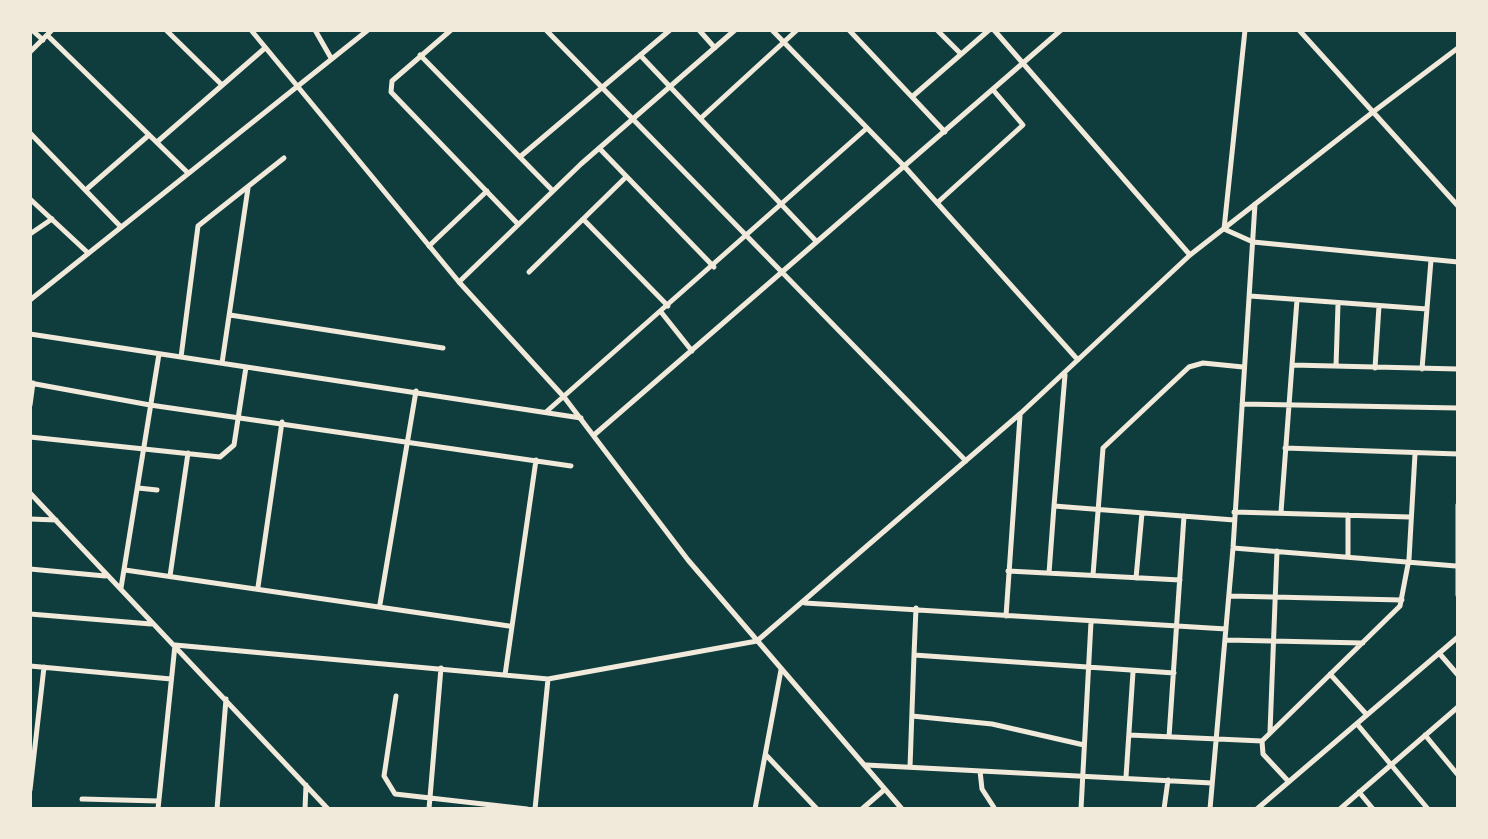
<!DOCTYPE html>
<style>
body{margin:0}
#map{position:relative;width:1488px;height:839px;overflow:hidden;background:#0f3d3e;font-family:Poppins,sans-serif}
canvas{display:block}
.frame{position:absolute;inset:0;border:32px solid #f1e9da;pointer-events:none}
</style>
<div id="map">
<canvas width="1488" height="839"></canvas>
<div class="frame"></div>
</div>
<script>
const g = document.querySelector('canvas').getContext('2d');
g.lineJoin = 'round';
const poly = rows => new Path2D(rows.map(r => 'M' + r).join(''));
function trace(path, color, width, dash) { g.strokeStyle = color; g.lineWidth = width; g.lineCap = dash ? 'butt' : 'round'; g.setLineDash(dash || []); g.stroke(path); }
trace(poly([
 [32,30,43,40],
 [166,30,221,84],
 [315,30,331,58],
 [451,30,392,81,391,92,517,223],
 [546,30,966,461],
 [699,30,715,48],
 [772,30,904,166,1078,360],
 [849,30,945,132],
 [937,30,961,54],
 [994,30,1190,255],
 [1245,30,1224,229,1253,242,1458,262],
 [47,35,187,172],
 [30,52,52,30],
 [420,55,552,190],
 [640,55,816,241],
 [913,96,989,30],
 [701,118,797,30],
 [30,133,120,226],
 [157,142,265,48],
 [599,148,714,267],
 [521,156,670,30],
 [88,188,149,135],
 [30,199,87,252],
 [937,203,1023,125,994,91],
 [583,219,668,306],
 [30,234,52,219],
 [429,246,487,191],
 [529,272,626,177],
 [459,282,581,164,735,30],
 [1250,296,1427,309],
 [30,300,368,30],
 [1297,300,1292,365,1458,369],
 [661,312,692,351],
 [230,315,443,348],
 [30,334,581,418],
 [181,357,198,226,284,158],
 [222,363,248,188],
 [1336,366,1338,304],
 [1375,368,1379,306],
 [1422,369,1431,260],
 [30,383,150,405,571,466],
 [1242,404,1458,408],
 [30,405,33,383],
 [546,412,867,128],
 [594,435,1061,30],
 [30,437,220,457,234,445,246,367],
 [1285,448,1458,454],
 [138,488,157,490],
 [30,493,328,809],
 [1458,505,1458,595],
 [1054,506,1065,375],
 [1234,512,1410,517],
 [1281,512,1292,365],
 [1348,515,1348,555],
 [30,519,56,520],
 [1233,548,1456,566],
 [30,569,105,576],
 [125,570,509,626],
 [1008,571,1180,580],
 [1049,573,1054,506,1234,520],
 [1093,575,1103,448,1189,367,1203,363,1243,367],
 [170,576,188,453],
 [1136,578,1142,513],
 [258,587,282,422],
 [121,588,159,354],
 [1230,596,1402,600],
 [805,603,1226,629],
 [380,604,416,391],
 [916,608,914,655,1174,673],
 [30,614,151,624],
 [1006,616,1020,416],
 [1226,640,1363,643],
 [1439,653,1458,675],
 [30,666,171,679],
 [1330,674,1367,715],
 [505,675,536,460],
 [396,696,384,776,395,794,527,809],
 [912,716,992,724,1084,745],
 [1357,724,1428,809],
 [1270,732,1277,551],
 [1129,735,1262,741],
 [1425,735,1458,775],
 [1169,737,1184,516],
 [766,755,817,809],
 [866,765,1212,783],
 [910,767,914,655],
 [980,771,982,789,995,809],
 [1126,777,1133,672],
 [1289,782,1263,754,1262,741,1400,606,1409,559,1415,454],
 [30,790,44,667],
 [1359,792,1373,809],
 [82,799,159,801],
 [158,809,175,645,548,679,757,641,1021,413,1190,255,1373,112],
 [217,809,226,699],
 [305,809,306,785],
 [429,809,441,668],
 [535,809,548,679],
 [755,809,781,670],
 [862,809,884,790],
 [1081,809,1091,622],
 [1164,809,1168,780],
 [1210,809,1233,548,1255,204],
 [1257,809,1458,637],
 [1340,809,1458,707]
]), '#f1e9da', 5);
trace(poly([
 [251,30,459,282,564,397,688,560,902,809],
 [1299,30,1458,206],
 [1373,112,1458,48]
]), '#f1e9da', 5);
</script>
